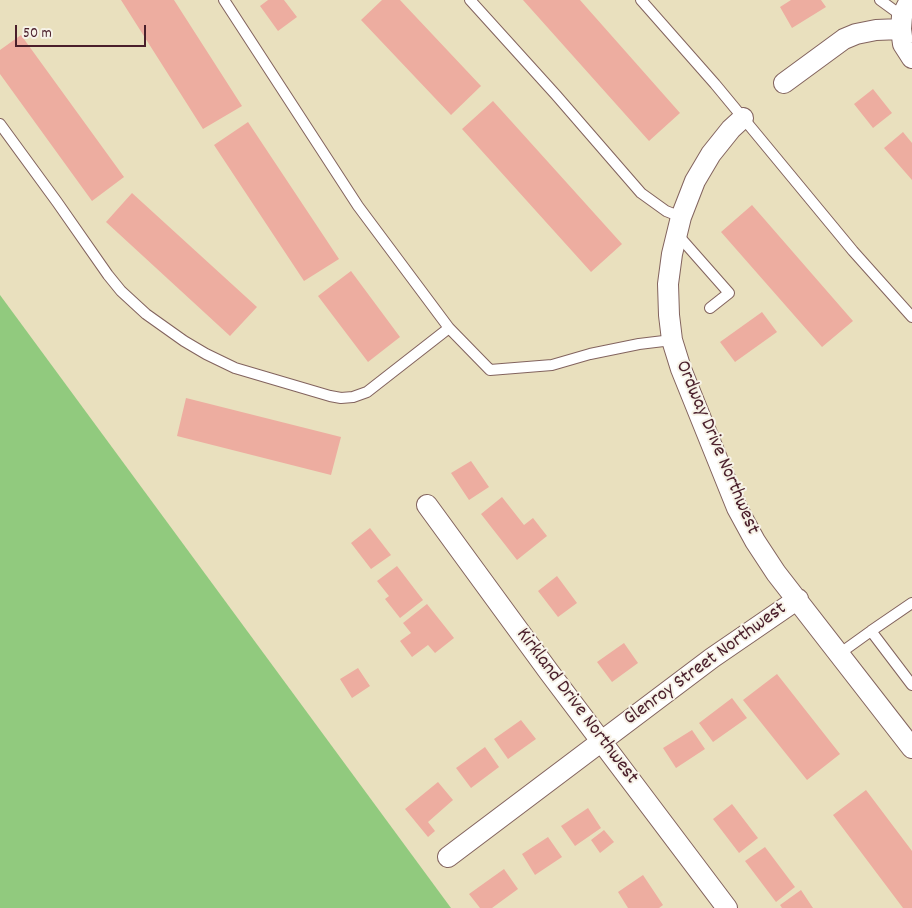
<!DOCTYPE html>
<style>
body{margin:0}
#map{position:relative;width:912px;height:908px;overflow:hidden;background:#e9e0be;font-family:Dekko,sans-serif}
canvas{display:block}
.scale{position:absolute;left:15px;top:25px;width:131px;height:22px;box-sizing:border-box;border:2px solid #4a1f2b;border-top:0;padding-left:6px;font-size:15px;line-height:18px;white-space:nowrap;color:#4a1f2b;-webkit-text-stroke:4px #f7f3e8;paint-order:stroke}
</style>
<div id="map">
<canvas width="912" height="908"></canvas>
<div class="scale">50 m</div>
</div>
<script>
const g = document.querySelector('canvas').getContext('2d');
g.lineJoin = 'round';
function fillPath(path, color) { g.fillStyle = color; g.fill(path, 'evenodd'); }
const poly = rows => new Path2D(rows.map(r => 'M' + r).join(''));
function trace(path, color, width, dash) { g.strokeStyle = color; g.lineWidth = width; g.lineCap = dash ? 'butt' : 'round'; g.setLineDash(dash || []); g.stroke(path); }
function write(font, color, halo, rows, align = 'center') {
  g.font = font + ' Dekko,sans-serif'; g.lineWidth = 4; g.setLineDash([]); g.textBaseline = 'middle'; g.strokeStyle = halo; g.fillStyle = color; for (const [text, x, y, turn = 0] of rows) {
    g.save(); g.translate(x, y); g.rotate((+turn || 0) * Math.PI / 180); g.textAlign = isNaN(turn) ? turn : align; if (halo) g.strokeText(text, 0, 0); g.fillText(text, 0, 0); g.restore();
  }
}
fillPath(poly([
 [0,295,451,908,0,908]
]), '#91ca7e');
fillPath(poly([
 [121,0,174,0,242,106,203,129],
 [268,0,284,0,297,17,278,31,260,6],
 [382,0,400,0,481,86,451,115,361,20],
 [523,0,580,0,680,113,649,141],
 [791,0,821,0,826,7,792,28,780,7],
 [21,35,124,177,92,201,0,74,0,50],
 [873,89,892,113,873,128,854,104],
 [493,101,622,244,591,272,462,129],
 [248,122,339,259,304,281,214,145],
 [903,132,912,143,912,180,884,148],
 [132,193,257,307,230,336,106,222],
 [752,205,853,321,822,347,721,232],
 [351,271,400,337,368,362,318,296],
 [762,312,777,332,735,362,720,342],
 [186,398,341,437,331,475,177,436],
 [471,461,489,487,469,500,451,473],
 [502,497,524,525,533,518,547,536,517,560,481,514],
 [370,528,391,555,371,569,351,543],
 [397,566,423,600,400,618,385,599,389,596,377,581],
 [557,576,577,603,558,617,538,591],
 [427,604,454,638,435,653,428,645,412,657,400,641,411,633,403,623],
 [624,643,638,663,612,682,597,662],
 [358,668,370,686,352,698,340,679],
 [777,674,840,754,807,780,743,700],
 [732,698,747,718,713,742,699,723],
 [521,720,536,739,508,759,494,739],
 [692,730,705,749,676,768,663,748],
 [485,747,499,767,471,788,456,768],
 [438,782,453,800,428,822,435,831,428,837,405,809],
 [866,790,912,851,912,908,903,908,833,815],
 [732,804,758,838,739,853,713,819],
 [588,808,601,828,575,846,561,826],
 [604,830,614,842,600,853,591,840],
 [548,837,562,857,535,875,522,854],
 [765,847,795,887,776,902,745,861],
 [504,869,518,889,492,908,480,908,469,894],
 [643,875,663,905,659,908,628,908,618,892],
 [801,890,813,908,782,908,780,905]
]), '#edada0');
const lane = poly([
 [224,0,358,206,449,328,490,370,552,365,590,354,639,344,672,340],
 [470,0,556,95,641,193,666,211,681,217],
 [641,0,715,84,853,251,912,317],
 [880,0,902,16],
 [0,124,57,202,108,275,121,291,146,314,184,341,206,354,235,368,330,396,341,398,353,397,367,392,449,328],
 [677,234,729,293,710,308],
 [912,603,871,631,912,685],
 [839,654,871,631]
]);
const street = poly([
 [910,0,902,16,901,29,903,44,912,58],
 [784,83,844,39,856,34,876,30,901,29],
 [743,118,731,129,711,154,695,181,681,217,672,254,668,284,669,315,672,340,681,369,737,508,755,541,776,573,912,748],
 [427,505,549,672,727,908],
 [448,857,712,658,798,599]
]);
trace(lane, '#82635e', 12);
trace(street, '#82635e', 22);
trace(lane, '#fff', 10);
trace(street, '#fff', 20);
write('20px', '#4a1f2b', '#f7f3e8', [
 ["Ordway Drive Northwest",716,448,67],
 ["Glenroy Street Northwest",706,665,-36],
 ["Kirkland Drive Northwest",576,707,53]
]);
</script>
